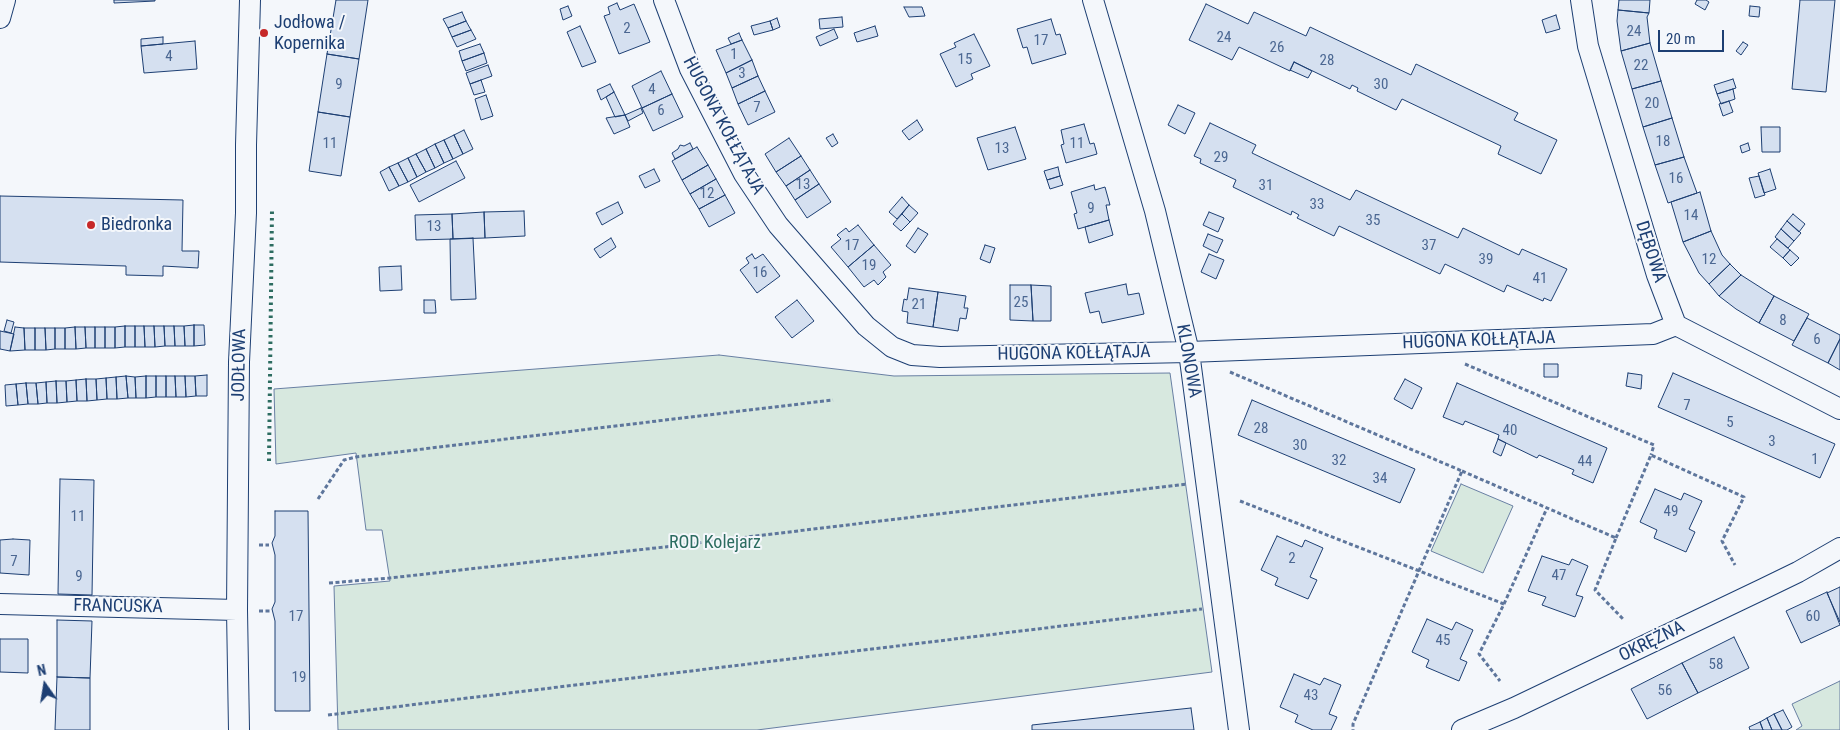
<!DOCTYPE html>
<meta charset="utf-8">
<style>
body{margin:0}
#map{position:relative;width:1840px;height:730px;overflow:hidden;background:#f4f7fb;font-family:"Roboto Condensed",sans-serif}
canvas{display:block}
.north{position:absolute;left:20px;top:660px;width:50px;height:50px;-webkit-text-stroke:4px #f4f7fb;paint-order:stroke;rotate:347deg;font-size:14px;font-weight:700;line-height:20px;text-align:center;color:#1d3f73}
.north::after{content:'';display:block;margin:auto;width:18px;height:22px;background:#1d3f73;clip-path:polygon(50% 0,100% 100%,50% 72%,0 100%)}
.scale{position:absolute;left:1658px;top:30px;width:66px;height:22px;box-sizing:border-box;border:2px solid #1d3f73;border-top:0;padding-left:6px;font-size:15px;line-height:18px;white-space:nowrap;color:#1d3f73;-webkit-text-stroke:4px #f4f7fb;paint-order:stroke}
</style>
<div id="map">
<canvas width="1840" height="730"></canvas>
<div class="north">N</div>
<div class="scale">20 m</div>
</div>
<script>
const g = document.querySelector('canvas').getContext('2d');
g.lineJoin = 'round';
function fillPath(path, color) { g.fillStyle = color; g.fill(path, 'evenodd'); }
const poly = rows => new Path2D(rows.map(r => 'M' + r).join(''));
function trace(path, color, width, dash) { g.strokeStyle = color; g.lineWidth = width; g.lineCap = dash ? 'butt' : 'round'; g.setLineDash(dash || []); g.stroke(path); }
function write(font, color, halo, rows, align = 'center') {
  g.font = font + ' "Roboto Condensed",sans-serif'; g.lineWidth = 4; g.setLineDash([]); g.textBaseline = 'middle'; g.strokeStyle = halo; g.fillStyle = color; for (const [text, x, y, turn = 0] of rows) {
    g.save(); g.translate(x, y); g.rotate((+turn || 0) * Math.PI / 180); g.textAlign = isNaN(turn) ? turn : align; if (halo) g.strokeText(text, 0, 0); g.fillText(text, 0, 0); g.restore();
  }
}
const green = poly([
 [719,355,894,376,1170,373,1212,672,757,730,338,730,334,586,390,581,382,530,366,530,356,453,276,464,274,389,719,355],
 [1461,484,1513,506,1483,573,1431,551,1461,484],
 [1840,681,1840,730,1796,730,1802,726,1792,704,1840,681]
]);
fillPath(green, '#d7e8df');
trace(green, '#687fa3', 1);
const building = poly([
 [114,0,155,0,155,1,114,3,114,0],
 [336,0,368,0,359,59,327,54,336,0],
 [1619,0,1650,0,1649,13,1618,10,1619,0],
 [1697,0,1706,0,1709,2,1705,10,1695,4,1697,0],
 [1800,0,1835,0,1826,92,1792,89,1800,0],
 [617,3,620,10,634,4,650,42,619,54,604,16,610,14,608,7,617,3],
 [1206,4,1248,24,1254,12,1306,36,1310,27,1411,75,1416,64,1518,113,1514,120,1557,140,1541,174,1498,154,1501,146,1402,99,1396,110,1357,91,1358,88,1352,85,1350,89,1294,62,1290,71,1239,47,1232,60,1189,40,1206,4],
 [568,6,572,16,563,20,560,9,568,6],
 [1750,6,1760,7,1759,17,1749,16,1750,6],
 [904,7,922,7,925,16,909,17,904,7],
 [1618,10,1649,13,1647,17,1650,43,1621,51,1617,21,1618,10],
 [462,12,466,21,448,28,443,19,462,12],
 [1556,15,1560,29,1546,33,1542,20,1556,15],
 [842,17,843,27,820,29,819,19,842,17],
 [777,18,780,27,773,30,770,21,777,18],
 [1051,19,1056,35,1060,34,1066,54,1032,64,1027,47,1023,48,1017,29,1051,19],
 [466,21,471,30,452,37,448,28,466,21],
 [770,21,773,30,754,35,751,26,770,21],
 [580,26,596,62,582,67,567,32,580,26],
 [875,26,878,36,857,42,854,33,875,26],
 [834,29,838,38,820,46,816,37,834,29],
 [471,30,476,39,457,47,452,37,471,30],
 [739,33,742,40,731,44,728,38,739,33],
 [974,34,990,66,971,74,973,79,956,87,940,54,956,47,954,43,974,34],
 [163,37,163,44,141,46,141,39,163,37],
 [742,40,752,60,726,73,716,50,742,40],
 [195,41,197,69,144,73,141,46,195,41],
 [1743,42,1748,45,1741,55,1736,51,1743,42],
 [1650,43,1661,81,1632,89,1621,51,1650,43],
 [480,44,484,53,462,61,459,51,480,44],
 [484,53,487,63,466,71,462,61,484,53],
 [327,54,359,59,350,117,318,112,327,54],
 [752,60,758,76,732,88,726,73,752,60],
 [1294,62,1312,71,1308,78,1290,70,1294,62],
 [488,65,492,76,470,84,466,73,488,65],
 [661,71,672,94,642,108,632,86,661,71],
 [758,76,765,91,738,104,732,88,758,76],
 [1733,79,1736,88,1717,94,1714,85,1733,79],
 [481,80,485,92,474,95,470,84,481,80],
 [1661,81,1672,118,1643,127,1632,89,1661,81],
 [610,84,614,92,601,100,597,90,610,84],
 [1733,89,1735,99,1721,104,1717,94,1733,89],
 [765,91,775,112,748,125,738,104,765,91],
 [614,92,625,115,615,117,606,97,614,92],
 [672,94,683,117,653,131,642,108,672,94],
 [486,95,493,116,481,120,475,99,486,95],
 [1729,101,1733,112,1723,116,1719,104,1729,101],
 [1178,105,1195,113,1185,134,1168,125,1178,105],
 [641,108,643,113,628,121,625,115,641,108],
 [318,112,350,117,341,176,309,171,318,112],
 [625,115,630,127,614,134,606,118,625,115],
 [1672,118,1684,157,1655,165,1643,127,1672,118],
 [917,120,923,130,909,140,902,131,917,120],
 [1210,123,1256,145,1252,153,1350,200,1356,190,1458,238,1463,228,1519,255,1522,249,1567,269,1551,301,1544,298,1543,301,1507,285,1504,292,1445,264,1440,274,1339,226,1334,236,1297,218,1299,215,1292,211,1291,215,1233,187,1236,180,1200,163,1201,159,1194,156,1210,123],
 [1084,124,1090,144,1094,143,1097,154,1066,163,1061,145,1064,144,1061,130,1084,124],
 [1015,127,1026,159,988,170,977,138,1015,127],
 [1761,127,1780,127,1780,152,1762,152,1761,127],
 [464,130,473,149,463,154,454,135,464,130],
 [833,134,838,143,832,147,826,138,833,134],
 [454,135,463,154,453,159,444,140,454,135],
 [789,138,801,156,776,172,765,154,789,138],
 [444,140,453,159,444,163,435,144,444,140],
 [690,143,693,149,675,159,672,153,678,149,680,145,684,146,690,143],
 [1748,143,1750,150,1742,153,1740,146,1748,143],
 [435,144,444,163,435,168,426,149,435,144],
 [697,147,708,165,682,180,672,161,697,147],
 [426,149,435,168,426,172,416,154,426,149],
 [416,154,426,172,417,177,408,158,416,154],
 [801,156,810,170,786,186,776,172,801,156],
 [1684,157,1697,193,1668,203,1655,165,1684,157],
 [408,158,417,177,408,182,398,163,408,158],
 [456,161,465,178,419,202,410,185,456,161],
 [398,163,408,182,399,186,389,167,398,163],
 [708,165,716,179,690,194,682,180,708,165],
 [389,167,399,186,389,191,380,172,389,167],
 [1058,167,1060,176,1047,180,1044,171,1058,167],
 [654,169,660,181,645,188,639,176,654,169],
 [1770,169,1776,189,1764,193,1758,173,1770,169],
 [810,170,819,184,795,200,786,186,810,170],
 [1060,176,1063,185,1050,189,1047,180,1060,176],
 [1759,176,1765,195,1755,198,1749,178,1759,176],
 [716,179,725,195,699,209,690,194,716,179],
 [819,184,831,202,807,218,795,200,819,184],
 [1094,185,1095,190,1105,187,1110,205,1106,205,1109,220,1078,229,1074,214,1077,213,1071,192,1094,185],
 [1700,192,1711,231,1683,242,1671,202,1700,192],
 [725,195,735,213,709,227,699,209,725,195],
 [0,196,183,200,182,251,199,251,198,268,163,266,163,276,126,275,126,266,0,262,0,196],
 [902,197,909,205,897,219,889,212,902,197],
 [618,202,623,213,602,225,596,213,618,202],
 [909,205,918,213,910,222,902,214,909,205],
 [524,211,525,236,485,238,484,212,524,211],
 [484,212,485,238,453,239,452,214,484,212],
 [1209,212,1224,218,1218,232,1203,225,1209,212],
 [452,214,453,239,416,240,415,215,452,214],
 [902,214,910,222,901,231,893,224,902,214],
 [1793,214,1805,224,1799,232,1787,221,1793,214],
 [1109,220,1113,235,1089,243,1085,227,1109,220],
 [1787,221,1801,233,1794,241,1781,229,1787,221],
 [858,225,874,245,848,267,831,247,841,239,837,235,846,228,849,232,858,225],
 [918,228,928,234,915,253,906,246,918,228],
 [1781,229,1794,241,1788,248,1775,237,1781,229],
 [1711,231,1722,255,1730,264,1709,284,1699,273,1683,242,1711,231],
 [1208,234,1223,240,1217,253,1203,246,1208,234],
 [473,238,476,299,451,300,450,239,473,238],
 [611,238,616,247,600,258,594,249,611,238],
 [1777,239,1790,250,1783,258,1770,247,1777,239],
 [874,245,891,265,883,272,886,277,878,285,874,280,864,287,848,267,874,245],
 [985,245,995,248,990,263,980,259,985,245],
 [1790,250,1799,258,1791,266,1783,258,1790,250],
 [752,254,755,259,763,254,780,276,757,293,740,270,749,263,746,258,752,254],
 [1209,254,1224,260,1216,279,1201,272,1209,254],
 [1730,264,1741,275,1719,296,1709,284,1730,264],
 [401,266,402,290,380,291,379,267,401,266],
 [1741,275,1774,296,1759,323,1736,309,1719,296,1741,275],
 [1126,284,1128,295,1139,293,1144,314,1102,323,1099,311,1090,313,1085,293,1126,284],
 [1010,285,1031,285,1033,321,1010,320,1010,285],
 [1031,285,1051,286,1051,321,1033,321,1031,285],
 [909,288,938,292,933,327,907,323,908,312,902,311,904,299,907,300,909,288],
 [938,292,966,296,964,308,968,308,966,319,960,318,958,331,933,327,938,292],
 [1774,296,1809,314,1794,341,1759,323,1774,296],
 [424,300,435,300,436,313,424,313,424,300],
 [797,300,814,321,792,338,775,317,797,300],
 [1807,318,1840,335,1840,339,1828,363,1792,345,1807,318],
 [7,320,14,322,11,333,4,331,7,320],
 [194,325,204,325,205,345,194,346,194,325],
 [194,325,194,346,185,346,184,326,194,325],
 [125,326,135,326,135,347,125,347,125,326],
 [125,326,125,347,115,348,115,327,125,326],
 [135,326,144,326,145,347,135,347,135,326],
 [144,326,154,326,155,347,145,347,144,326],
 [154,326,164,326,165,346,155,347,154,326],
 [164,326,174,326,175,346,165,346,164,326],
 [174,326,184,326,185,346,175,346,174,326],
 [15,327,24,328,25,350,10,351,15,327],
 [75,327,76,349,65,349,65,328,75,327],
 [75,327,85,327,86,348,76,349,75,327],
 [85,327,95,327,95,348,86,348,85,327],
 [95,327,105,327,105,348,95,348,95,327],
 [105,327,115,327,115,348,105,348,105,327],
 [24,328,35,328,35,350,25,350,24,328],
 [35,328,45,328,46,350,35,350,35,328],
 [45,328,55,328,55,349,46,350,45,328],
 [55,328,65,328,65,349,55,349,55,328],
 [0,331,14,334,10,351,0,349,0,331],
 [1840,339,1840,370,1828,363,1840,339],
 [1544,364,1558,364,1558,377,1544,377,1544,364],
 [1628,373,1642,375,1641,389,1626,386,1628,373],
 [1673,373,1835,444,1820,478,1658,407,1673,373],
 [207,375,207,396,196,396,195,376,207,375],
 [126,376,128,398,117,399,116,377,126,376],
 [126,376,135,377,136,398,128,398,126,376],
 [146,376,146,398,136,398,135,377,146,376],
 [146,376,156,376,156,397,146,398,146,376],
 [156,376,166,376,166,397,156,397,156,376],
 [166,376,175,376,176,397,166,397,166,376],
 [175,376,185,376,186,397,176,397,175,376],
 [185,376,195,376,196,396,186,397,185,376],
 [116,377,117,399,107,399,106,378,116,377],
 [106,378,107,399,97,400,96,379,106,378],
 [86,379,96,379,97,400,87,401,86,379],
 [86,379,87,401,77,401,76,380,86,379],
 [1405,379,1422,388,1412,409,1394,399,1405,379],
 [76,380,77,401,67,402,66,381,76,380],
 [56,381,57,403,47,403,46,382,56,381],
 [56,381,66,381,67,402,57,403,56,381],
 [46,382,47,403,38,404,36,383,46,382],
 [26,383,28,404,18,405,16,384,26,383],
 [26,383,36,383,38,404,28,404,26,383],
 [1457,383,1607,448,1593,483,1572,474,1574,470,1539,455,1537,458,1506,443,1498,439,1499,435,1465,421,1463,425,1443,417,1457,383],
 [16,384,18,405,6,406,5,385,16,384],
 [1252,400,1415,469,1400,503,1238,435,1252,400],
 [1498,439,1506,443,1501,456,1493,452,1498,439],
 [60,479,94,480,92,595,58,594,60,479],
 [1655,489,1681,500,1684,493,1702,501,1689,529,1695,532,1686,552,1654,538,1657,530,1640,522,1655,489],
 [275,511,308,511,310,711,275,711,275,621,272,609,275,602,275,555,272,543,275,536,275,511],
 [1277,536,1302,547,1305,540,1323,548,1310,577,1317,580,1308,599,1275,585,1278,578,1261,570,1277,536],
 [13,539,30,540,29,575,0,573,0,540,13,539],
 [1542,556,1569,565,1572,559,1588,566,1576,595,1583,597,1575,617,1542,605,1546,597,1528,591,1542,556],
 [1840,587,1840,622,1827,593,1840,587],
 [1827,592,1840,625,1801,643,1786,611,1827,592],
 [1427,619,1452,630,1456,622,1473,630,1460,659,1467,662,1459,681,1426,667,1429,660,1412,652,1427,619],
 [57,620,92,621,90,678,57,677,57,620],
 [1734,637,1749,668,1698,693,1682,663,1734,637],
 [0,639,28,639,28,673,0,672,0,639],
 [1682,663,1698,693,1647,719,1631,689,1682,663],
 [1294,674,1320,685,1324,678,1341,685,1329,714,1337,717,1331,730,1313,730,1295,722,1298,715,1280,707,1294,674],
 [57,677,90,678,90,730,55,730,57,677],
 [1191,708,1194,730,1032,730,1032,725,1191,708],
 [1783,710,1792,727,1787,730,1782,730,1774,714,1783,710],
 [1774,714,1782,730,1772,730,1767,718,1774,714],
 [1767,718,1772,730,1763,730,1760,722,1767,718],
 [1760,722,1763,730,1750,730,1749,727,1760,722]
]);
fillPath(building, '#d5e0f0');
trace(building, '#1d3f73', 1);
const street = poly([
 [664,0,690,69,744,174,778,225,866,326,892,347,912,355,940,357,1189,352,1653,334,1676,325],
 [1093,0,1155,211,1189,352,1239,730],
 [1581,0,1588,46,1657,275,1676,325,1840,409],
 [0,18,5,0],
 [0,604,237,610],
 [239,730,237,610,239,362,246,213,246,145,250,0],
 [1462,730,1514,708,1763,589,1798,572,1840,548]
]);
trace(street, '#1d3f73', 22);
trace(poly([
 [1465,364,1654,445,1651,455],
 [1230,372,1462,471,1353,724,1353,730],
 [1462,471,1616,538,1595,590,1624,620],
 [318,499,344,460,356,457,833,400],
 [1240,501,1504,604,1479,654,1500,681],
 [1616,538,1651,455,1744,497,1722,541,1735,565],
 [259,545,269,545],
 [329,583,390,578,673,546,1187,484],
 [1504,604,1547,508],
 [259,611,270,611],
 [328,715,1202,609]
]), '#5e769c', 3, [4, 2.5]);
trace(street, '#f4f7fb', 20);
trace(poly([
 [269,461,272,210]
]), '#2c6c60', 4, [2.5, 4]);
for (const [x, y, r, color] of [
 [264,33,5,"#c62828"],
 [91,225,5,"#c62828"]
]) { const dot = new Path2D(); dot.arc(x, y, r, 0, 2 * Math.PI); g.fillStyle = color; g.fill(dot); trace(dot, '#f4f7fb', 2); }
write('15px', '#4b6792', null, [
 ["2",627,29],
 ["24",1634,32],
 ["24",1224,38],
 ["17",1041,41],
 ["26",1277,48],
 ["1",734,55],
 ["4",169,57],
 ["15",965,60],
 ["28",1327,61],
 ["22",1641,66],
 ["3",742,74],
 ["9",339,85],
 ["30",1381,85],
 ["4",652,90],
 ["20",1652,104],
 ["7",757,108],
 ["6",661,111],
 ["18",1663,142],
 ["11",330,144],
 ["11",1077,144],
 ["13",1002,149],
 ["29",1221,158],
 ["16",1676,179],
 ["13",803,185],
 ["31",1266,186],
 ["12",707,194],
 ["33",1317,205],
 ["9",1091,209],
 ["14",1691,216],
 ["35",1373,221],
 ["13",434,227],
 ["17",852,246],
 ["37",1429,246],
 ["39",1486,260],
 ["12",1709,260],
 ["19",869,266],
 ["16",760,273],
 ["41",1540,279],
 ["25",1021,303],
 ["21",919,305],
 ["8",1783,321],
 ["6",1817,340],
 ["7",1687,406],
 ["5",1730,423],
 ["28",1261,429],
 ["40",1510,431],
 ["3",1772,442],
 ["30",1300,446],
 ["1",1815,460],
 ["32",1339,461],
 ["44",1585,462],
 ["34",1380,479],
 ["49",1671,512],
 ["11",78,517],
 ["2",1292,559],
 ["7",14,562],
 ["47",1559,576],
 ["9",79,577],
 ["17",296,617],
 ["60",1813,617],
 ["45",1443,641],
 ["58",1716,665],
 ["19",299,678],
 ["56",1665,691],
 ["43",1311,696]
]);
write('18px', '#1d3f73', '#f4f7fb', [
 ["Jodłowa /",274,23],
 ["Kopernika",274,44],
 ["Biedronka",101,225]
], 'left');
write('18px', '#1d3f73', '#f4f7fb', [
 ["HUGONA KOŁŁĄTAJA",723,126,62],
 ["DĘBOWA",1650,252,72],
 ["HUGONA KOŁŁĄTAJA",1479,341,-2],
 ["HUGONA KOŁŁĄTAJA",1074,354,-1],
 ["KLONOWA",1188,361,80],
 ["JODŁOWA",240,365,-89],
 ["FRANCUSKA",118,607,1],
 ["OKRĘŻNA",1652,642,-26]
]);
write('18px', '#2c6c60', '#f4f7fb', [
 ["ROD Kolejarz",715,543]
]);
</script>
